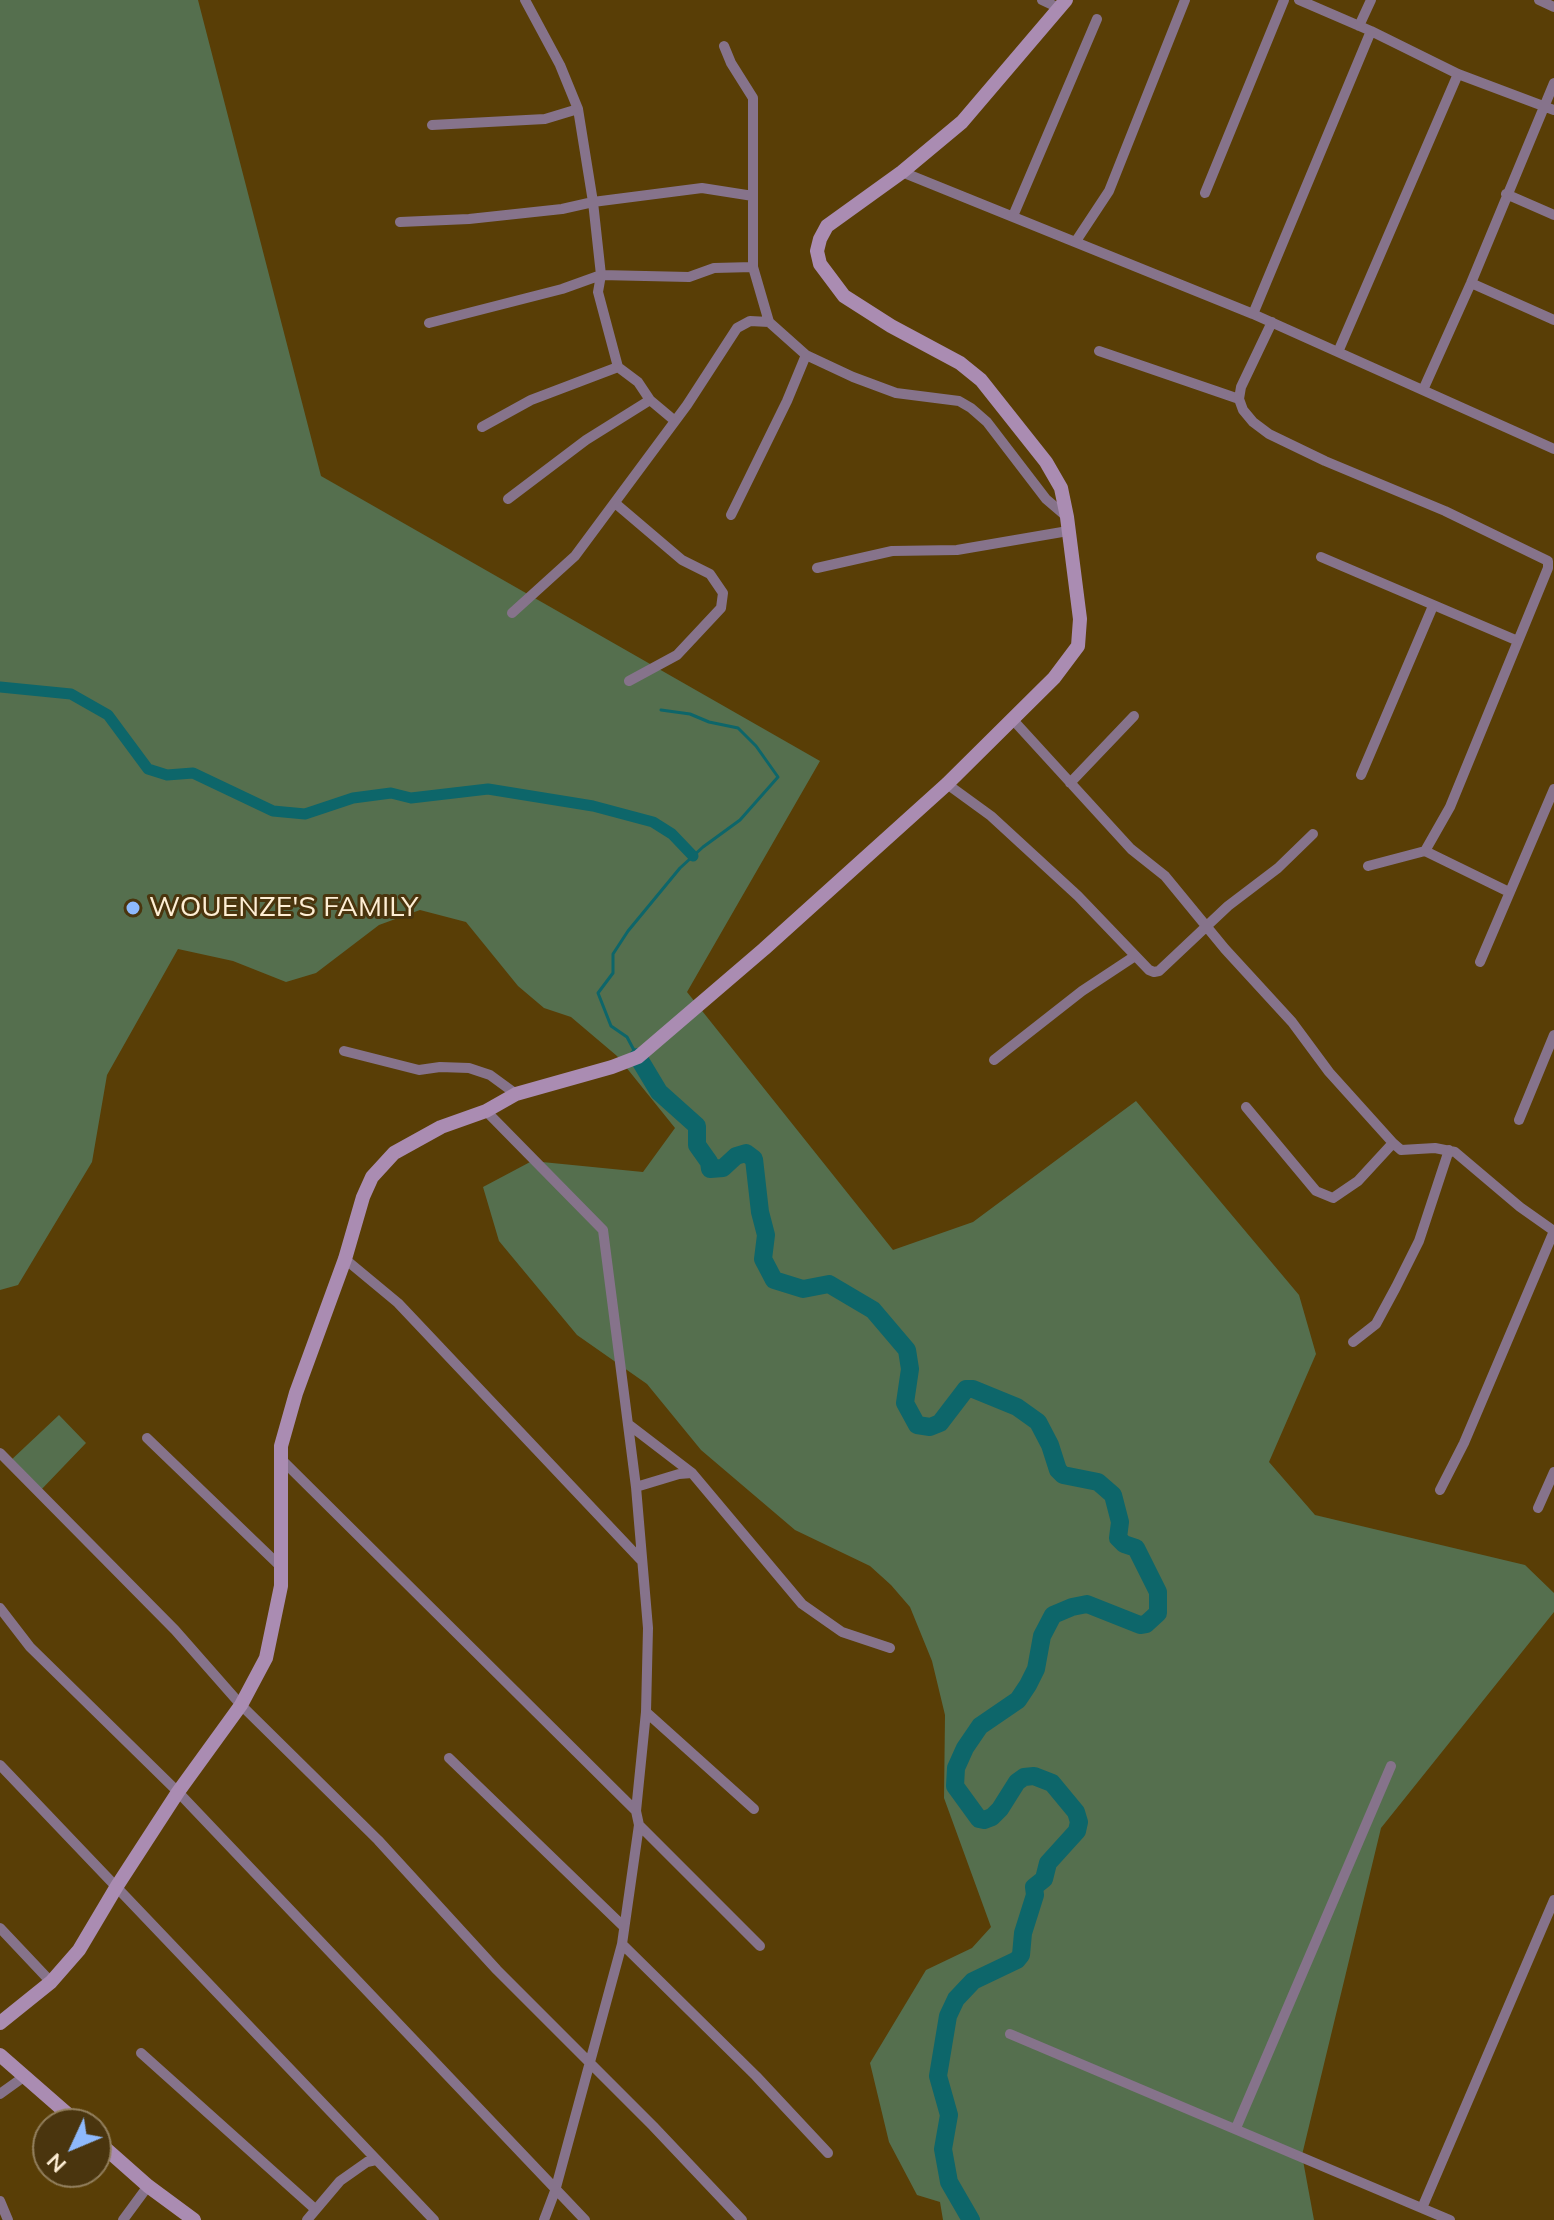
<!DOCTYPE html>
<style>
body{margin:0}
#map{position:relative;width:1554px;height:2220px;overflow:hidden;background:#593e06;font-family:Mulish,sans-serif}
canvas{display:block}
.north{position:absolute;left:32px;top:2108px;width:80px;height:80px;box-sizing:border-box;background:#4a350e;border:2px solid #927f5d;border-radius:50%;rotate:226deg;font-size:22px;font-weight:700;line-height:32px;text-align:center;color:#feeed4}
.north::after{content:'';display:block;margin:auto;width:28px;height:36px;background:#8eb9fc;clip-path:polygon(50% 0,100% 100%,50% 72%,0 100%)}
</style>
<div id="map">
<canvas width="1554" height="2220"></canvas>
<div class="north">N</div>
</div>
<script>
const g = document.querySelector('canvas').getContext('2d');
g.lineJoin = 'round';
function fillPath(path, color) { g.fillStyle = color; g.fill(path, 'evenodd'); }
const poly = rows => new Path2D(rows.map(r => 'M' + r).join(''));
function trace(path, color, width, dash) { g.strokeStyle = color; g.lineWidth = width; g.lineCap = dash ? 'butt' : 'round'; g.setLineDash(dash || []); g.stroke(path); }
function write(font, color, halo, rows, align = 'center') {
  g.font = font + ' Mulish,sans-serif'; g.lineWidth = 6; g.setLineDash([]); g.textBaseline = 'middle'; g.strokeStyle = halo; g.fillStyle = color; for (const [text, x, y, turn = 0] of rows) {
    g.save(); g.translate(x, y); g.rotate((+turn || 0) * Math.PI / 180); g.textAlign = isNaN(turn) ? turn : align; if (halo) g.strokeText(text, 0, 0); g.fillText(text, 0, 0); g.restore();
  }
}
fillPath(poly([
 [0,0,198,0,321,476,820,761,687,992,893,1250,973,1222,1136,1101,1299,1295,1316,1354,1269,1462,1315,1515,1525,1565,1554,1593,1554,1612,1381,1828,1302,2155,1314,2220,943,2220,940,2202,917,2195,889,2142,870,2063,926,1970,972,1948,991,1927,944,1798,945,1715,932,1661,910,1607,891,1585,870,1566,795,1530,701,1450,647,1384,577,1335,499,1241,483,1187,532,1161,643,1172,675,1128,617,1056,571,1017,544,1008,518,986,466,922,420,910,379,925,316,973,286,982,233,961,178,949,107,1075,92,1162,18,1285,0,1290],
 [59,1415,86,1443,39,1492,9,1462]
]), '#556f4e');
trace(poly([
 [636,1054,627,1037,611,1026,598,993,613,973,613,954,628,931,680,868,703,847,740,820,778,777,756,746,738,728,709,722,690,714,661,710]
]), '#0d666a', 3);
trace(poly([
 [0,687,71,694,108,715,148,769,167,775,193,773,273,811,305,814,353,798,391,793,411,798,488,789,593,806,653,822,672,834,693,856]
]), '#0d666a', 11);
trace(poly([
 [638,1057,659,1092,697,1126,697,1145,709,1162,710,1169,723,1168,736,1156,746,1153,754,1159,760,1212,766,1235,763,1259,774,1280,803,1289,829,1284,873,1310,907,1350,910,1369,905,1403,917,1425,930,1427,940,1423,966,1389,973,1389,1017,1407,1038,1422,1050,1445,1058,1470,1063,1475,1098,1482,1113,1495,1120,1522,1118,1538,1124,1544,1136,1548,1158,1592,1158,1613,1146,1624,1140,1625,1087,1604,1072,1607,1053,1615,1042,1636,1036,1669,1028,1685,1018,1700,980,1726,965,1748,956,1768,955,1786,979,1819,984,1820,992,1817,1000,1809,1017,1782,1024,1777,1034,1776,1052,1783,1076,1812,1079,1822,1077,1831,1048,1863,1044,1879,1034,1887,1035,1895,1023,1933,1021,1955,1017,1960,973,1981,956,1999,948,2016,938,2076,949,2115,943,2149,949,2182,971,2220]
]), '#0d666a', 18);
trace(poly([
 [525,0,560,65,578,109,593,202,601,275,598,292,618,367,638,382,650,400,675,421],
 [1042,0,1059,8],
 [1299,0,1371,31,1458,74,1554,110],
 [1539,0,1554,7],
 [1359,26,1371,0],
 [724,46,731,63,753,98,753,267,769,322,806,355,853,377,896,393,959,401,971,408,987,422,1046,499,1067,517],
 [432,125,545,119,578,109],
 [902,172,1253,314,1554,449],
 [1205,193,1284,0],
 [1506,194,1554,215],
 [1013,216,1097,19],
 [400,222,469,219,562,209,593,202,702,188,753,196],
 [1076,241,1109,191,1185,0],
 [1471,283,1554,320],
 [1253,314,1371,31],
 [1272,322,1241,387,1239,399,1243,410,1253,422,1269,434,1325,461,1445,511,1548,561,1548,568,1450,807,1425,851,1368,866],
 [429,323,562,289,601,275,689,277,714,268,753,267],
 [1099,351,1239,399],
 [1338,352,1458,74],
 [1423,390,1471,283,1554,83],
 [482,427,531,400,618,367],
 [508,499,586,440,650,400],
 [615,503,682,560,710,574,723,593,721,608,677,655,629,681],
 [731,515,787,401,806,355],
 [1321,557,1518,641],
 [817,568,892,551,957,550,1068,531],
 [512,613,575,556,687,405,737,328,750,321,769,322],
 [1014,721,1131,849,1165,876,1225,949,1292,1022,1329,1072,1393,1143,1401,1150,1435,1148,1455,1152,1520,1207,1554,1231],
 [1361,775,1433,606],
 [1070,783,1134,716],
 [947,784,991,816,1078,896,1149,970,1154,972,1159,971,1228,906,1278,868,1313,834],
 [1425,851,1509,892],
 [1480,962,1554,789],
 [344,1051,419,1070,440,1067,469,1068,490,1075,516,1094],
 [994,1060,1082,991,1135,956],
 [1246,1107,1316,1191,1333,1198,1358,1181,1393,1143],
 [486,1111,603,1230,636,1487,648,1628,646,1712,636,1811,639,1825,622,1944,555,2191,544,2220],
 [1519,1120,1554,1035],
 [345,1259,398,1303,641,1560],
 [1353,1342,1376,1324,1396,1287,1419,1241,1449,1150],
 [628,1424,692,1473,802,1604,842,1632,890,1648],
 [147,1438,281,1567],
 [0,1453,175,1630,241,1705,378,1840,497,1970,653,2126,742,2220],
 [280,1458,636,1811],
 [636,1487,679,1474,692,1473],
 [1440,1490,1464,1443,1554,1231],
 [1538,1508,1554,1472],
 [0,1608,30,1647,178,1792,585,2220],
 [646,1712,754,1809],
 [449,1758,623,1926],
 [0,1765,434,2220],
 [639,1825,760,1946],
 [0,1928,51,1982],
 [622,1944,756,2076,828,2153],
 [1010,2034,1450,2220],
 [141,2053,315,2209],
 [0,2094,25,2076],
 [1236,2128,1391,1766],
 [0,2201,8,2220],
 [1422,2208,1554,1900],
 [123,2220,148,2186],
 [307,2220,340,2181,367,2162,376,2160]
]), '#86738b', 10);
trace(poly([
 [0,2023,51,1982,79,1950,117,1886,178,1792,241,1705,266,1658,281,1586,281,1446,296,1393,345,1259,363,1197,372,1177,394,1153,441,1127,486,1111,516,1094,612,1067,638,1057,764,949,947,784,1054,678,1078,646,1080,619,1067,517,1061,488,1046,462,981,380,960,363,891,326,844,296,820,264,817,251,820,239,827,226,902,172,962,122,1066,0],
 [0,2055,79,2124],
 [96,2140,148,2186,194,2220]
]), '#aa8cb2', 14);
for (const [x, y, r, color] of [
 [133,908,8,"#8eb9fc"]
]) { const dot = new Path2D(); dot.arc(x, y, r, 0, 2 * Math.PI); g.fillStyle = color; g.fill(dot); trace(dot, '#4a350e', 3); }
write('28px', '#feeed4', '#4a350e', [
 ["WOUENZE'S FAMILY",149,908]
], 'left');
</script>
